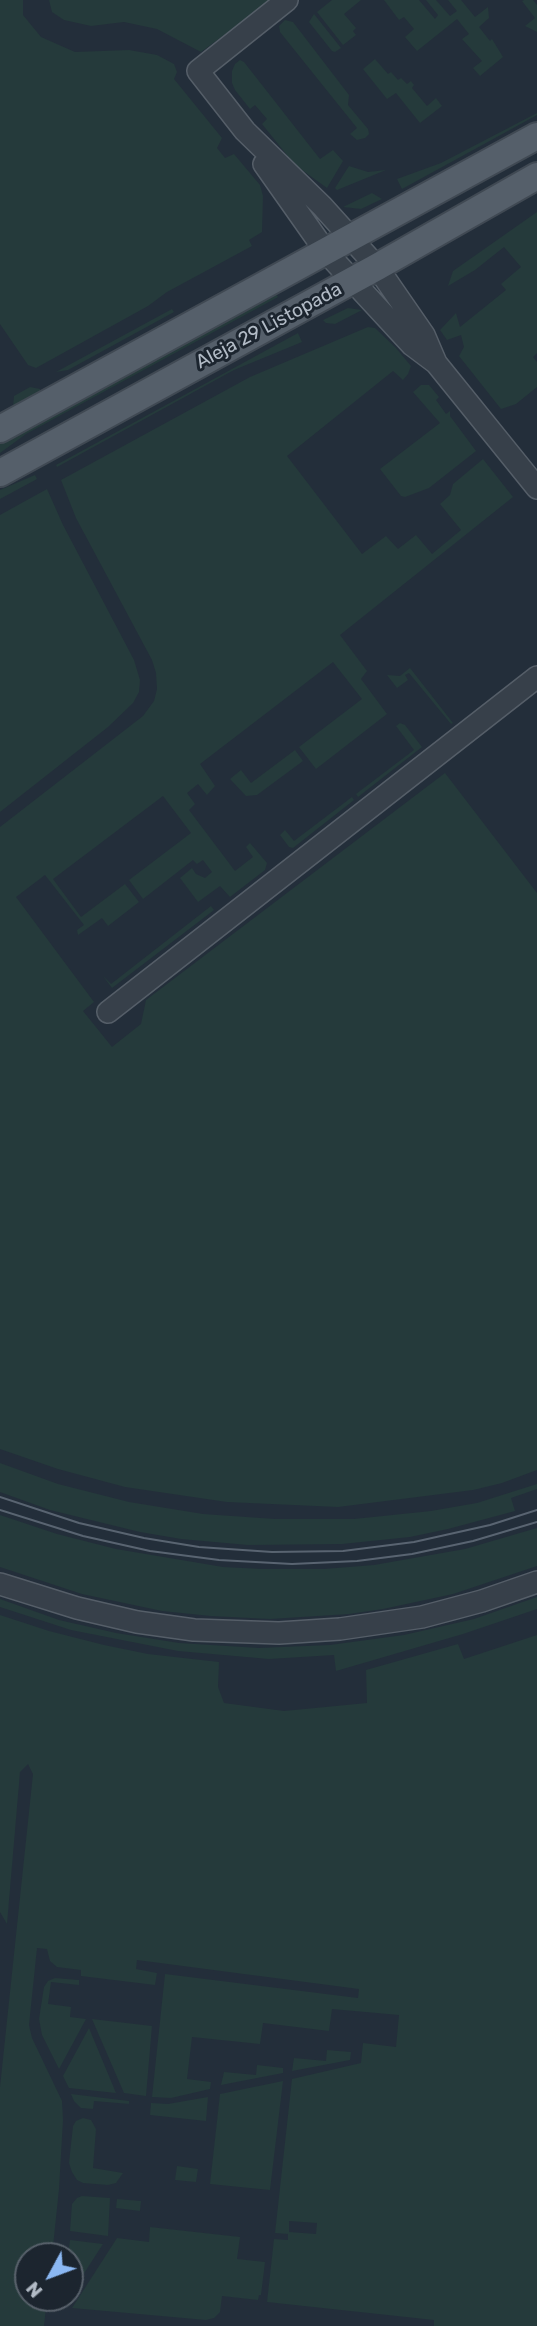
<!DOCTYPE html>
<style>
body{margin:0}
#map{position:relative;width:537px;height:2326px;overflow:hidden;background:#232e3a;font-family:Rubik,sans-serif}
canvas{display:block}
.north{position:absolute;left:14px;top:2242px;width:70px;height:70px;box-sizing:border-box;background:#1c252f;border:2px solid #58616b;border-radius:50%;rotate:229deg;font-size:19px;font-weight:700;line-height:28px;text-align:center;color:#b2bbc6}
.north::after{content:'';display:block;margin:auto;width:24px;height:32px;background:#8bb8f3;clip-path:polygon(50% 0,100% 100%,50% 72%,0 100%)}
</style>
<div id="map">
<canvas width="537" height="2326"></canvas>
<div class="north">N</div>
</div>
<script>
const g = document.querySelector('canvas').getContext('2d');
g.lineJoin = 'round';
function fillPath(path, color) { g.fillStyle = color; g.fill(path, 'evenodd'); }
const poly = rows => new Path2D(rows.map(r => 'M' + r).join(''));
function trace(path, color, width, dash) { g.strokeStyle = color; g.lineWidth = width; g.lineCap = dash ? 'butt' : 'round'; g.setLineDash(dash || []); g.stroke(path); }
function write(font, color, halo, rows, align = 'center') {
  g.font = font + ' Rubik,sans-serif'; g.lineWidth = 6; g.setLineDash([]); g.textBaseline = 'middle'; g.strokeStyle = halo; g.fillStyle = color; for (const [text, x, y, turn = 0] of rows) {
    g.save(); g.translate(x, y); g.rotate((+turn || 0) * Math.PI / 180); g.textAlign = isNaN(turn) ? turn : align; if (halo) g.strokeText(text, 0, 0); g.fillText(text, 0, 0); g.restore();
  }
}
fillPath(poly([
 [0,0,23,0,23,15,41,37,75,52,129,50,157,55,174,64,177,72,174,79,222,138,217,148,225,158,234,154,260,185,263,196,262,232,249,240,252,246,167,292,148,306,36,368,28,365,0,324],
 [49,0,272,0,201,52,157,29,124,22,91,26,64,20,52,12],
 [332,0,361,0,344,14,356,28,353,31,356,35,343,45,317,12],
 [384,0,419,0,435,19,438,15,426,0,436,0,450,16,457,11,448,0,461,0,475,17,488,7,489,18,479,27,490,41,492,39,503,57,480,76,473,68,482,61,462,39,469,34,457,19,417,51,405,37,414,29,404,17,399,20],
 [524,0,533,0,537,5,537,32,525,26,535,18,522,1],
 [314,14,341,48,335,52,332,51,309,22],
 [285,20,293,22,349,95,348,105,368,129,369,134,365,138,357,140,350,134,357,128,280,32,279,26],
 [375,59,388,74,391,72,398,80,401,78,407,84,411,81,414,85,412,88,427,106,436,98,442,106,420,123,396,93,387,99,363,69],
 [240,60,244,62,320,159,333,150,343,161,327,188,295,165,262,124,267,119,255,105,250,109,235,90,232,83,232,71,235,64],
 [537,113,537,115,402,189,397,179,441,163],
 [349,166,368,172,386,170,337,190,335,188],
 [372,193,382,199,361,209,343,207],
 [537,212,537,353,533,357,537,362,537,387,516,404,501,409,459,356,464,347,461,335,447,340,440,330,456,313,460,327,506,290,501,284,521,267,504,247,475,270,448,286,453,271],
 [275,293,278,297,26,434,0,453,0,443],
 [348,308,362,310,335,324,326,323,323,320],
 [172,309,174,312,68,370,56,372],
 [368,327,375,328,396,348,411,366,408,374,403,380,393,371,287,456,362,554,386,536,398,549,416,535,432,554,461,530,440,504,450,495,453,484,483,459,513,497,340,635,367,671,361,679,387,714,316,769,299,747,362,699,333,662,200,764,215,786,207,795,198,784,187,793,195,804,189,810,235,871,253,857,246,847,250,843,267,863,265,870,230,897,220,886,198,902,180,878,192,868,196,874,205,878,212,872,203,860,197,864,193,860,143,899,129,880,191,833,163,796,53,879,81,917,125,884,139,902,108,926,102,918,78,935,77,930,84,925,45,875,16,897,94,1002,83,1011,112,1047,141,1024,146,1000,445,773,537,893,537,1470,502,1483,473,1490,338,1507,227,1502,125,1487,58,1469,0,1449,0,827,143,716,154,701,157,689,156,673,152,660,76,518,61,480,250,377],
 [298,333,302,342,234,370,57,467,56,465],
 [421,385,429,385,439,397,436,400,446,414,450,411,450,416,476,451,429,488,405,497,401,496,380,469,440,423,413,392],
 [30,387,40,389,41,392,13,407,14,396],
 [35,475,37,479,0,499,0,490],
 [47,489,63,525,134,660,140,680,139,692,133,703,108,727,0,812,0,515],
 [410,668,453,723,451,724,409,673,405,675,408,680,397,688,387,675,400,676],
 [400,723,405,725,422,747,358,797,356,794,414,750,396,726],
 [295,750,303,761,257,795,246,796,230,779,241,770,251,783],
 [352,797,354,800,293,848,289,847,280,835,285,830,294,841],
 [211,906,214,910,112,988,103,976,111,984],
 [0,1463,58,1484,129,1502,203,1514,275,1519,354,1519,431,1511,477,1503,537,1484,537,1489,511,1498,515,1511,448,1529,410,1537,342,1544,248,1545,181,1539,140,1532,50,1510,0,1492],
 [0,1515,57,1534,116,1549,223,1567,262,1569,324,1569,374,1565,465,1549,537,1528,537,1566,453,1594,383,1609,349,1614,270,1619,211,1616,162,1611,82,1594,0,1567],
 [537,1597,537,1609,463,1634,336,1671,334,1655,269,1659,178,1651,71,1630,0,1607,0,1599,59,1620,116,1633,179,1643,259,1648,330,1645,404,1635,474,1619],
 [0,1615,49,1631,104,1645,148,1654,219,1662,218,1687,224,1703,284,1711,367,1703,366,1670,458,1644,464,1659,537,1635,537,2326,434,2326,434,2320,267,2302,274,2239,288,2240,288,2234,275,2233,292,2079,361,2063,363,2043,396,2047,399,2015,332,2009,329,2031,263,2023,260,2044,192,2037,187,2079,211,2082,210,2089,171,2098,152,2097,165,1974,358,1998,359,1989,137,1960,136,1969,157,1973,155,1985,81,1976,81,1970,57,1967,50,1961,47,1949,37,1948,29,2025,32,2038,62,2101,63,2120,59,2189,52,2256,28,2256,28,2298,47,2298,44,2326,0,2326,0,2087,33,1774,28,1764,20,1772,7,1924,0,1912],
 [289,2221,317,2223,316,2234,289,2232],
 [55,1978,79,1980,79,1985,51,1982,48,2004,71,2007,70,2017,86,2019,59,2069,42,2035,39,2019,44,1987,48,1981],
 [92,2019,152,2026,146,2096,124,2093],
 [89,2028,116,2093,69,2088,63,2076],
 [327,2050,351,2052,350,2060,292,2071,294,2058,326,2061],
 [257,2065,283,2068,283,2073,221,2085,224,2072,256,2075],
 [283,2081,270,2190,210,2184,220,2094],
 [71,2094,129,2101,129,2104,94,2101,93,2109,81,2108,74,2101],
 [208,2097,206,2121,150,2115,151,2103,168,2104],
 [83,2118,91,2120,96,2129,93,2168,123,2173,116,2183,108,2185,83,2183,77,2180,72,2172,69,2163,73,2126,76,2121],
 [177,2166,198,2169,196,2182,175,2180],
 [82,2196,110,2198,108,2236,70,2231,72,2204,77,2198],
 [117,2199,141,2201,140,2211,116,2208],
 [150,2227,240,2237,237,2259,265,2262,261,2295,259,2295,258,2300,222,2296,220,2312,214,2318,206,2320,72,2308,117,2238,149,2242],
 [70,2240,103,2244,70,2295,68,2256]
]), '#253a3b');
const minor = poly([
 [287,0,198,71,245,131,322,206,377,267,424,335,436,363],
 [264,164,326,252,412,345,436,363,537,488],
 [108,1012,537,677],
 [0,1584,77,1608,137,1622,194,1630,279,1633,340,1629,422,1617,482,1601,537,1582]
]);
const major = poly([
 [0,429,537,136],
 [0,473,377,267,537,176]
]);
trace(minor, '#555e68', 24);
trace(major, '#404953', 30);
trace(minor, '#37404a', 21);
trace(major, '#555f6a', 26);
trace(poly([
 [0,1497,79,1523,144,1538,199,1547,272,1552,343,1551,414,1542,490,1525,537,1510],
 [0,1510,83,1536,150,1551,219,1560,292,1564,357,1561,412,1554,473,1541,537,1522]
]), '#596471', 2);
write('19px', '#b2bbc6', '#1c252f', [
 ["Aleja 29 Listopada",269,326,-28]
]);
</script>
